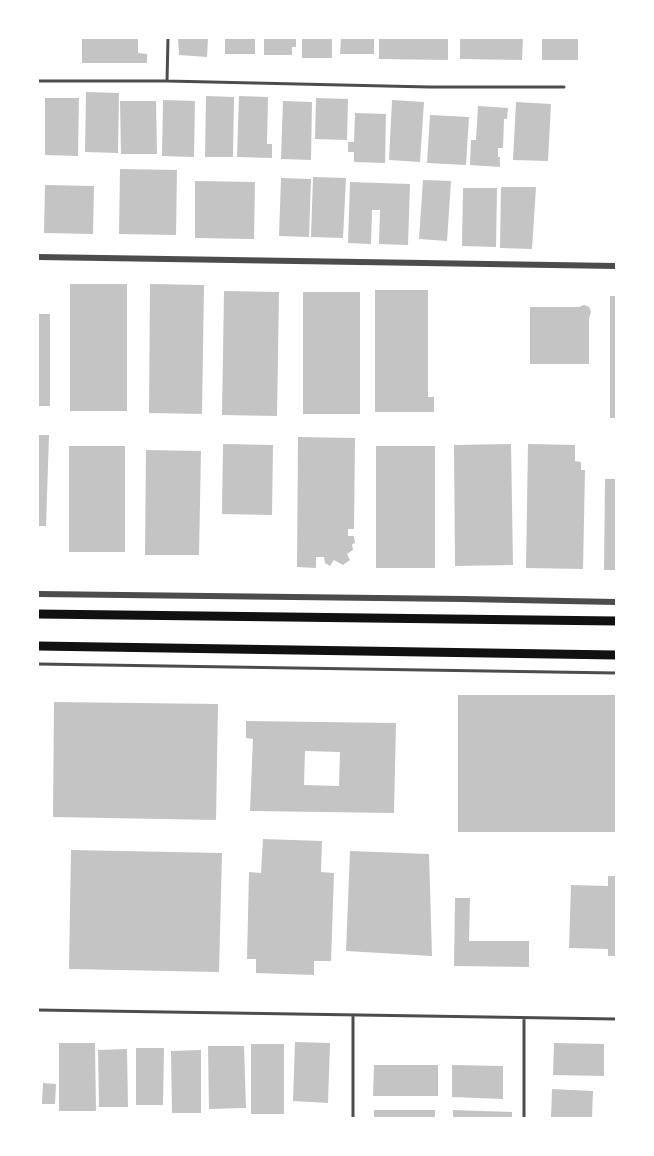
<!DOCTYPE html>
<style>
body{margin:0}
#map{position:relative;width:654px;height:1156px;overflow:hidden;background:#fff;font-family:"Varela Round",sans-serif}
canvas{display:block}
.frame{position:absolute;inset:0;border:39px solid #fff;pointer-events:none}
</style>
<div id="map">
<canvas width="654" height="1156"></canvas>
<div class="frame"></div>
</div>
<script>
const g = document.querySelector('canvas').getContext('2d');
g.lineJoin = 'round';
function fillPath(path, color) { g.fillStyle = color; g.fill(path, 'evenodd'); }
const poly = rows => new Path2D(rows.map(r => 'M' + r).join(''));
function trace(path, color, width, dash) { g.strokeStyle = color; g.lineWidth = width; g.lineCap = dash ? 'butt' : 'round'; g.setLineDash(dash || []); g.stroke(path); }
fillPath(poly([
 [82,38,138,38,138,53,147,54,147,63,82,63],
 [178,38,208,38,207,57,179,55],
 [225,38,255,38,255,54,225,54],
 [264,38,296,38,296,47,292,47,292,55,264,55],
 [302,38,332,38,332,58,302,58],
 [341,38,374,38,374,54,340,54],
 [379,38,448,38,448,60,379,59],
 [460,38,523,38,522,60,460,59],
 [542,38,578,38,578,60,542,60],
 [86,92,119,93,118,153,85,152],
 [206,96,234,97,233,157,205,157],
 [239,96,268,97,267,144,272,144,272,158,237,157],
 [45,98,79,98,78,156,45,155],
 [316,98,348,99,347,140,315,139],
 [163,100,195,101,194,157,162,156],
 [392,100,424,102,420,162,389,160],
 [120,101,156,101,157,154,121,154],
 [283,101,312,102,311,160,281,159],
 [516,102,551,104,548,161,513,160],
 [478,106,508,108,507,119,504,119,503,148,498,148,498,157,500,157,500,167,470,165,471,140,476,140],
 [355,113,386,114,385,163,354,162,354,152,348,152,348,142,354,142],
 [430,115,469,117,466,165,427,163],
 [120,169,177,170,176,235,119,234],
 [313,177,346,178,343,238,311,237],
 [281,178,311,179,309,237,279,236],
 [423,180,451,181,447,241,419,239],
 [195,181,255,182,254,239,195,238],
 [350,182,410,184,408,245,379,244,380,210,372,210,371,244,348,243],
 [45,185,94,186,93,234,44,233],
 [501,187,536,187,532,249,500,248],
 [463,188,497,188,496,247,462,246],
 [70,284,127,284,127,411,70,411],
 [150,284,204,285,202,414,149,413],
 [375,290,428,290,428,397,434,397,434,412,375,412],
 [224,291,279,292,277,416,222,415],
 [303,292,360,292,360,414,303,414],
 [610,296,616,296,616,418,610,418],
 [584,305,589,307,591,312,589,318,589,364,530,364,530,307,579,307],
 [38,314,50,314,50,406,38,406],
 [38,435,49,435,46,526,38,526],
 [298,437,355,438,354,529,348,529,348,536,354,536,355,543,352,544,353,550,347,554,350,560,343,565,334,560,330,566,325,563,324,557,316,557,316,568,297,567],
 [223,444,273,445,272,515,222,514],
 [511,444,513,565,455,566,454,445],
 [528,444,575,445,575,461,581,462,581,470,585,470,583,569,526,568],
 [69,446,125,446,125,552,69,552],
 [376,446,435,446,435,568,376,568],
 [146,450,201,451,199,555,145,555],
 [605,479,616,479,616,570,604,570],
 [458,695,616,695,616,832,458,832],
 [54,702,218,704,216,820,53,817],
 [246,721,396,723,394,813,250,811,253,739,246,738],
 [305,751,340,752,339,786,304,785],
 [263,839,322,841,321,872,334,873,331,961,314,961,314,975,256,973,256,959,247,959,249,872,261,873],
 [71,850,222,853,219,972,69,969],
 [350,851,429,854,432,956,346,951],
 [608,876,616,876,616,956,608,956,608,949,569,948,571,885,608,886],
 [455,898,470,898,469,941,529,941,529,967,454,966],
 [295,1042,330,1043,328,1103,293,1101],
 [59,1043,95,1043,96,1111,59,1111],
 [554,1043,604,1044,604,1076,553,1075],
 [251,1044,284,1044,284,1114,251,1114],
 [208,1046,244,1046,246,1108,209,1109],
 [136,1048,164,1048,163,1105,136,1105],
 [127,1049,128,1107,99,1107,98,1050],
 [201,1050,201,1113,172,1113,171,1051],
 [374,1065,438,1065,438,1096,373,1096],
 [452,1065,503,1066,503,1099,452,1097],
 [43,1083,56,1084,55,1104,42,1104],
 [552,1089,593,1091,592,1118,551,1118],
 [374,1110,435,1110,435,1118,374,1118],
 [453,1110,512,1112,512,1118,453,1118]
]), '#c4c4c4');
trace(poly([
 [38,81,167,81,429,87,564,87],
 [167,81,168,38],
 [38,664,616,673],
 [38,1010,616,1019],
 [353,1015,353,1118],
 [524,1118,524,1018]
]), '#4c4c4c', 3);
trace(poly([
 [38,257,616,266],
 [38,594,463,599,616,602]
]), '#4c4c4c', 6);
trace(poly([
 [38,614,616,621],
 [38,646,616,655]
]), '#111', 9);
</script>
